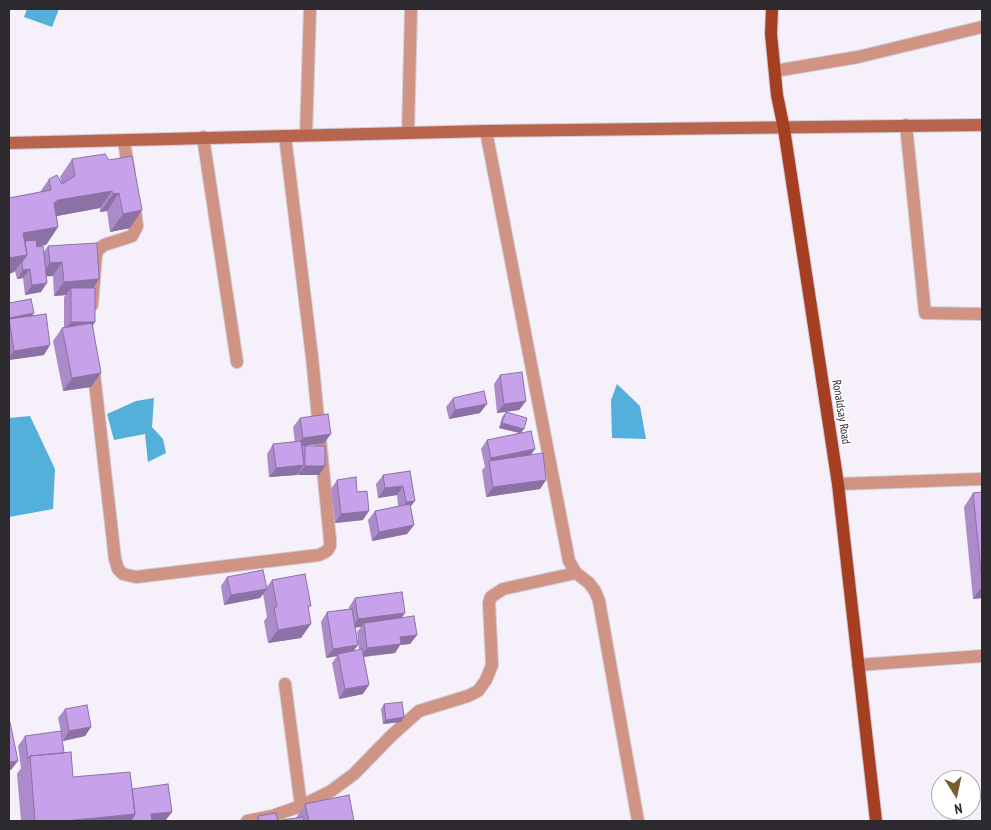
<!DOCTYPE html>
<style>
body{margin:0}
#map{position:relative;width:991px;height:830px;overflow:hidden;background:#f5f0fa;font-family:"PT Sans Narrow",sans-serif}
canvas{display:block}
.frame{position:absolute;inset:0;border:10px solid #2c2a2e;pointer-events:none}
.north{position:absolute;left:931px;top:770px;width:50px;height:50px;box-sizing:border-box;background:#fff;border:1px solid #abaaab;border-radius:50%;rotate:170deg;font-size:14px;font-weight:700;line-height:20px;text-align:center;color:#2c2a2e}
.north::after{content:'';display:block;margin:auto;width:18px;height:22px;background:#775e2f;clip-path:polygon(50% 0,100% 100%,50% 72%,0 100%)}
</style>
<div id="map">
<canvas width="991" height="830"></canvas>
<div class="frame"></div>
<div class="north">N</div>
</div>
<script>
const g = document.querySelector('canvas').getContext('2d');
g.lineJoin = 'round';
function fillPath(path, color) { g.fillStyle = color; g.fill(path, 'evenodd'); }
const poly = rows => new Path2D(rows.map(r => 'M' + r).join(''));
function trace(path, color, width, dash) { g.strokeStyle = color; g.lineWidth = width; g.lineCap = dash ? 'butt' : 'round'; g.setLineDash(dash || []); g.stroke(path); }
function write(font, color, halo, rows, align = 'center') {
  g.font = font + ' "PT Sans Narrow",sans-serif'; g.lineWidth = 4; g.setLineDash([]); g.textBaseline = 'middle'; g.strokeStyle = halo; g.fillStyle = color; for (const [text, x, y, turn = 0] of rows) {
    g.save(); g.translate(x, y); g.rotate((+turn || 0) * Math.PI / 180); g.textAlign = isNaN(turn) ? turn : align; if (halo) g.strokeText(text, 0, 0); g.fillText(text, 0, 0); g.restore();
  }
}
fillPath(poly([
 [27,9,59,9,52,27,24,17],
 [617,384,640,406,646,439,612,438,611,400],
 [154,398,152,427,163,439,166,453,148,462,145,434,114,440,107,414,136,401],
 [30,416,55,469,53,509,9,517,9,418]
]), '#53b0da');
const street = poly([
 [775,71,858,57,982,27],
 [906,125,925,313,982,314],
 [486,131,569,561,576,573,589,583,595,591,599,601,638,821],
 [408,133,411,9],
 [306,135,310,9],
 [203,137,237,362],
 [124,141,129,173],
 [92,305,96,255,98,250,104,245,132,236,137,226,134,203],
 [93,365,115,559,118,569,123,574,136,577,319,555,327,551,330,546,330,540,312,357,285,136],
 [838,484,982,479],
 [858,665,982,656],
 [285,684,301,806],
 [247,821,272,816,301,806,331,791,354,774,391,736,419,711,468,696,478,691,486,680,492,665,489,603,491,597,503,589,576,573]
]);
const secondary = poly([
 [9,143,486,131,982,125]
]);
const primary = poly([
 [772,9,771,34,777,95,784,129,838,484,876,821]
]);
trace(street, '#d1ccd5', 14);
trace(secondary, '#d1ccd5', 14);
trace(primary, '#d1ccd5', 14);
trace(street, '#cf9484', 12);
trace(secondary, '#b9654e', 12);
trace(primary, '#a63f22', 12);
fillPath(poly([
 [132,156,130,228,110,232,107,211,100,212,100,208,57,216,58,227,46,245,37,246,43,253,48,246,93,288,95,322,93,325,91,387,63,391,53,341,62,328,64,327,64,297,66,295,54,296,53,276,46,276,41,292,25,295,23,278,17,279,15,271,14,272,9,274,9,198,40,192,49,179,61,181,60,177,72,159,109,160],
 [9,303,32,316,44,355,9,360],
 [500,375,526,401,519,410,497,413,494,384],
 [453,398,480,413,449,419,446,407],
 [506,412,521,433,535,449,531,455,546,480,540,489,486,497,482,470,485,467,481,449,487,440,519,433,499,428,502,417],
 [300,418,331,434,324,443,305,446,319,475,298,475,298,473,297,475,269,477,267,454,273,444,295,442,293,427],
 [410,471,410,507,414,525,407,534,372,541,368,520,375,511,398,506,397,495,378,498,376,484,383,475],
 [337,480,357,492,363,520,335,523,331,489],
 [982,492,982,598,973,599,964,507,973,493],
 [227,577,266,588,272,580,308,609,301,638,268,643,264,621,267,617,263,594,260,598,224,605,221,586],
 [355,598,405,613,402,617,417,635,410,644,400,645,395,653,364,657,363,694,339,699,332,663,337,656,326,658,321,622,327,612,349,609,349,607],
 [355,627,361,627,357,632,359,650,353,651,358,645],
 [384,704,401,722,383,724,381,709],
 [65,709,91,727,85,736,63,741,58,718],
 [25,736,64,753,73,777,132,789,172,812,165,821,21,821,17,774,21,768,18,746],
 [305,804,354,821,281,821,282,820,296,818],
 [258,816,278,821,254,821]
]), '#ab8bc9');
fillPath(poly([
 [112,191,100,208,46,218,54,203,58,200],
 [119,193,107,211,100,212,113,194],
 [142,210,130,228,110,232,123,214],
 [58,227,46,245,20,249,23,233],
 [27,255,14,272,9,274,9,258],
 [62,262,53,276,40,277,50,263],
 [30,269,23,278,17,279,23,270],
 [99,279,90,293,71,288,66,295,54,296,64,282],
 [47,283,41,292,25,295,32,285],
 [34,313,28,322,9,320,9,318],
 [71,322,95,322,89,331,64,331],
 [50,345,44,355,9,360,9,358,14,351],
 [101,373,91,387,63,391,72,378],
 [526,401,519,410,497,413,504,404],
 [487,404,480,413,449,419,455,410],
 [502,423,524,429,521,433,499,428],
 [331,434,324,443,296,447,303,438],
 [535,449,528,458,489,462,491,458],
 [304,465,297,475,269,477,276,468],
 [305,466,325,466,319,475,298,475],
 [546,480,540,489,486,497,493,487],
 [403,486,397,495,378,498,385,488],
 [415,501,408,510,399,512,406,502],
 [369,511,363,520,335,523,341,514],
 [414,525,407,534,372,541,379,532],
 [982,586,982,598,973,599],
 [267,589,260,598,224,605,231,595],
 [405,613,398,622,364,623,361,627,351,628,358,619],
 [311,624,301,638,268,643,278,630],
 [417,635,410,644,400,645,395,653,360,657,367,648,400,637],
 [358,645,351,654,338,654,337,656,326,658,333,649],
 [369,685,363,694,339,699,345,689],
 [404,717,401,722,383,724,386,720],
 [91,727,85,736,63,741,69,731],
 [18,761,11,770,9,770,9,762],
 [172,812,165,821,147,821,151,814],
 [135,814,130,821,65,821]
]), '#8b71a4');
const building = poly([
 [105,154,109,160,132,156,142,210,123,214,119,193,113,194,112,191,58,200,54,203,58,227,23,233,27,255,9,258,9,198,51,190,49,179,57,175,62,184,75,176,72,159,105,154],
 [36,240,37,247,43,246,47,283,32,285,30,269,23,270,22,262,27,255,25,241,36,240],
 [97,243,99,279,64,282,62,262,50,263,48,246,97,243],
 [71,288,95,288,95,322,71,322,71,288],
 [31,299,34,313,9,318,9,303,31,299],
 [46,314,50,345,14,351,9,319,46,314],
 [92,323,101,373,72,378,62,328,92,323],
 [522,372,526,401,504,404,500,375,522,372],
 [484,391,487,404,455,410,453,398,484,391],
 [506,412,527,418,524,429,502,423,506,412],
 [328,414,331,434,303,438,300,418,328,414],
 [531,431,535,449,491,458,487,440,531,431],
 [301,441,304,465,276,468,273,444,301,441],
 [305,446,325,446,325,466,305,466,305,446],
 [543,453,546,480,493,487,489,461,543,453],
 [410,471,415,501,406,502,403,486,385,488,383,475,410,471],
 [356,477,357,492,367,491,369,511,341,514,337,480,356,477],
 [982,492,982,581,973,493,982,492],
 [410,504,414,525,379,532,375,511,410,504],
 [263,570,267,589,231,595,227,577,263,570],
 [305,574,311,606,308,606,311,624,278,630,274,607,277,607,272,580,305,574],
 [402,592,405,613,358,619,355,598,402,592],
 [352,609,358,645,333,649,327,612,352,609],
 [414,616,417,635,400,637,401,644,367,648,364,623,414,616],
 [362,649,369,685,345,689,338,654,362,649],
 [402,702,404,717,386,720,384,704,402,702],
 [87,705,91,727,69,731,65,709,87,705],
 [9,722,10,722,18,761,9,762,9,722],
 [61,731,64,753,30,756,28,759,25,736,61,731],
 [71,752,73,777,130,772,135,814,65,821,35,821,30,756,71,752],
 [168,784,172,812,151,814,152,821,132,821,132,819,135,814,132,789,168,784],
 [349,795,354,821,309,821,305,804,349,795],
 [276,813,278,821,259,821,258,816,276,813],
 [303,817,304,821,282,821,282,820,303,817]
]);
fillPath(building, '#c7a2ea');
trace(building, '#8b71a4', 1);
write('12px', '#2c2a2e', '#fff', [
 ["Ronaldsay Road",841,412,81]
]);
</script>
